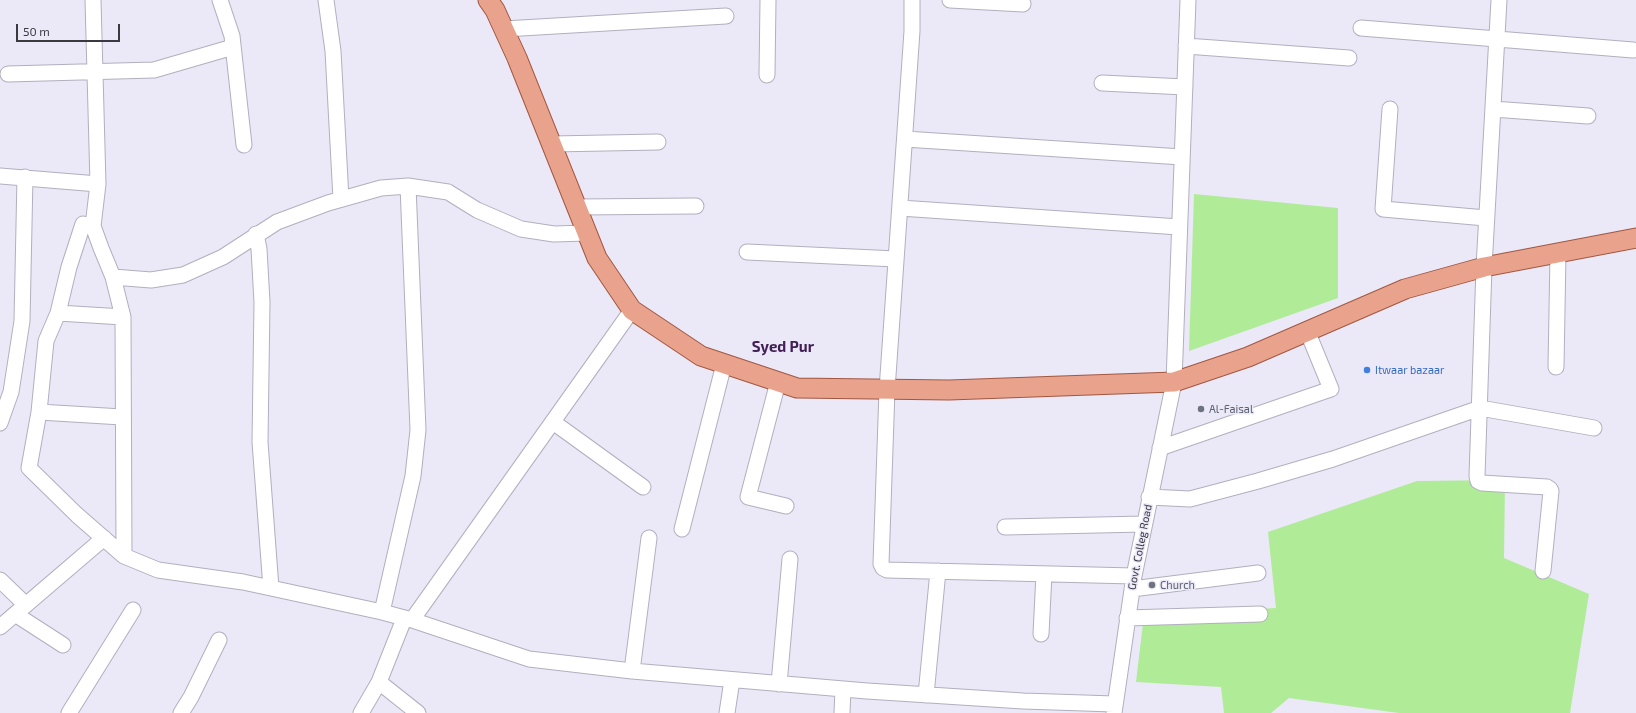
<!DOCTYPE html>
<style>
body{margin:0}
#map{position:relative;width:1636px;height:713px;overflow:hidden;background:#ebe8f8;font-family:"Exo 2",sans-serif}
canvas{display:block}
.scale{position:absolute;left:16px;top:24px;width:104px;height:18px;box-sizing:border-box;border:2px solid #3b3940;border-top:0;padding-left:5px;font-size:12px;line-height:14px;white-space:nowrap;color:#3b3940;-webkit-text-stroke:3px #ebe8f8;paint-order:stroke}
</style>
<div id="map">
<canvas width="1636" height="713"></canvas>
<div class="scale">50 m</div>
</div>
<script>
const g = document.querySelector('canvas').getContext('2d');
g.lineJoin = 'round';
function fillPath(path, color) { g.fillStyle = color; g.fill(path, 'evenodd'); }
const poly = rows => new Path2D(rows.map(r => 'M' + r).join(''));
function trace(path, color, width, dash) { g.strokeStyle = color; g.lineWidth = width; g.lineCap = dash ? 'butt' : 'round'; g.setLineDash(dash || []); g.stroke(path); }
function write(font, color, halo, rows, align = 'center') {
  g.font = font + ' "Exo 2",sans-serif'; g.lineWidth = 3; g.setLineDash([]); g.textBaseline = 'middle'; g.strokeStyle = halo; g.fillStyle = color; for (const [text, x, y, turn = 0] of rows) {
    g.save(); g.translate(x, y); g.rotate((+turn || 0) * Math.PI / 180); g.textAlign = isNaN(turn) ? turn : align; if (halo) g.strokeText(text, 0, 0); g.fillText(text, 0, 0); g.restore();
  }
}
fillPath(poly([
 [1194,194,1338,208,1338,298,1189,351],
 [1505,480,1504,558,1589,594,1570,713,1399,713,1289,698,1271,713,1224,713,1221,687,1136,682,1144,615,1276,608,1268,532,1417,481]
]), '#b0eb98');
const minor = poly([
 [93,0,98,184,93,226,101,248,113,277,123,317,124,556],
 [220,0,232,36,244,145],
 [326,0,333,51,341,199],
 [912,0,912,31,887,390,881,564,883,568,887,570,1134,576],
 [950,0,1023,4],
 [1499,0,1484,267,1477,476,1478,481,1482,483,1547,487,1550,489,1551,491,1543,571],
 [1361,28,1633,50],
 [504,29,726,16],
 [1186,46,1349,58],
 [8,74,154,70,233,47],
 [767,75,768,0],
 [1102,83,1185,87],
 [1390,109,1383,209,1486,218],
 [1493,109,1588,116],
 [905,139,1182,157],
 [552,144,658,142],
 [0,176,98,184],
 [577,207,696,206],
 [900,208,1179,227],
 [93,226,83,224,69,267,58,313,46,341,39,412,29,468,77,515,124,556,158,570,243,582,382,612,412,620,529,659,632,671,867,691,1023,701,1114,704],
 [256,234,259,249,262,302,260,442,271,588],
 [747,252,896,259],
 [113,277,151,280,183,275,223,257,277,222,328,203,381,188,408,186,448,192,477,210,521,229,554,234,587,233],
 [58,313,123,317],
 [1556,367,1558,253],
 [778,382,748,497,786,506],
 [39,412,122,417],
 [553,422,643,487],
 [0,423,11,392,22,321,25,177],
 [1160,448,1331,389,1308,333],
 [1149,497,1190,499,1258,481,1333,459,1480,408,1594,428],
 [1005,527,1144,524],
 [682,529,724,364],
 [0,580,26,605],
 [1132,589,1258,573],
 [382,612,413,476,418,430,408,186],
 [15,614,63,645],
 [1127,618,1260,614],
 [412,620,632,310],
 [0,627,104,538],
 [1041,634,1044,574],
 [632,671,649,538],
 [379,682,418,713],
 [779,684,790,559],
 [926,695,938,571],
 [69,713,133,610],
 [181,713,191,697,219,640],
 [361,713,379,682,404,619],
 [727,713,732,680],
 [842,713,843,689],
 [1114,713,1134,576,1174,382,1188,0]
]);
const major = poly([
 [488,0,495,10,517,58,597,258,632,310,701,356,797,388,949,390,1174,382,1248,357,1405,289,1484,267,1636,238]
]);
trace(minor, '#b2afbe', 17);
trace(major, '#a25640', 21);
trace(minor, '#fff', 15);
trace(major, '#e9a38c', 19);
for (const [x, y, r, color] of [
 [1367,370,4,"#3f7fe0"],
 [1201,409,4,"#6b7280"],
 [1152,585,4,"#6b7280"]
]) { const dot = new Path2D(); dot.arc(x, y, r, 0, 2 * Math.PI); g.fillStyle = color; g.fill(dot); trace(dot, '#ebe8f8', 1.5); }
write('11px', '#366cbe', '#ebe8f8', [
 ["Itwaar bazaar",1375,370]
], 'left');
write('11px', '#5b616d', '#ebe8f8', [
 ["Al-Faisal",1209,409],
 ["Church",1160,585]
], 'left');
write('11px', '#3b3940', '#ebe8f8', [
 ["Govt. Colleg Road",1140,547,-79]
]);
write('bold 15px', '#411e55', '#ebe8f8', [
 ["Syed Pur",783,347]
]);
</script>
